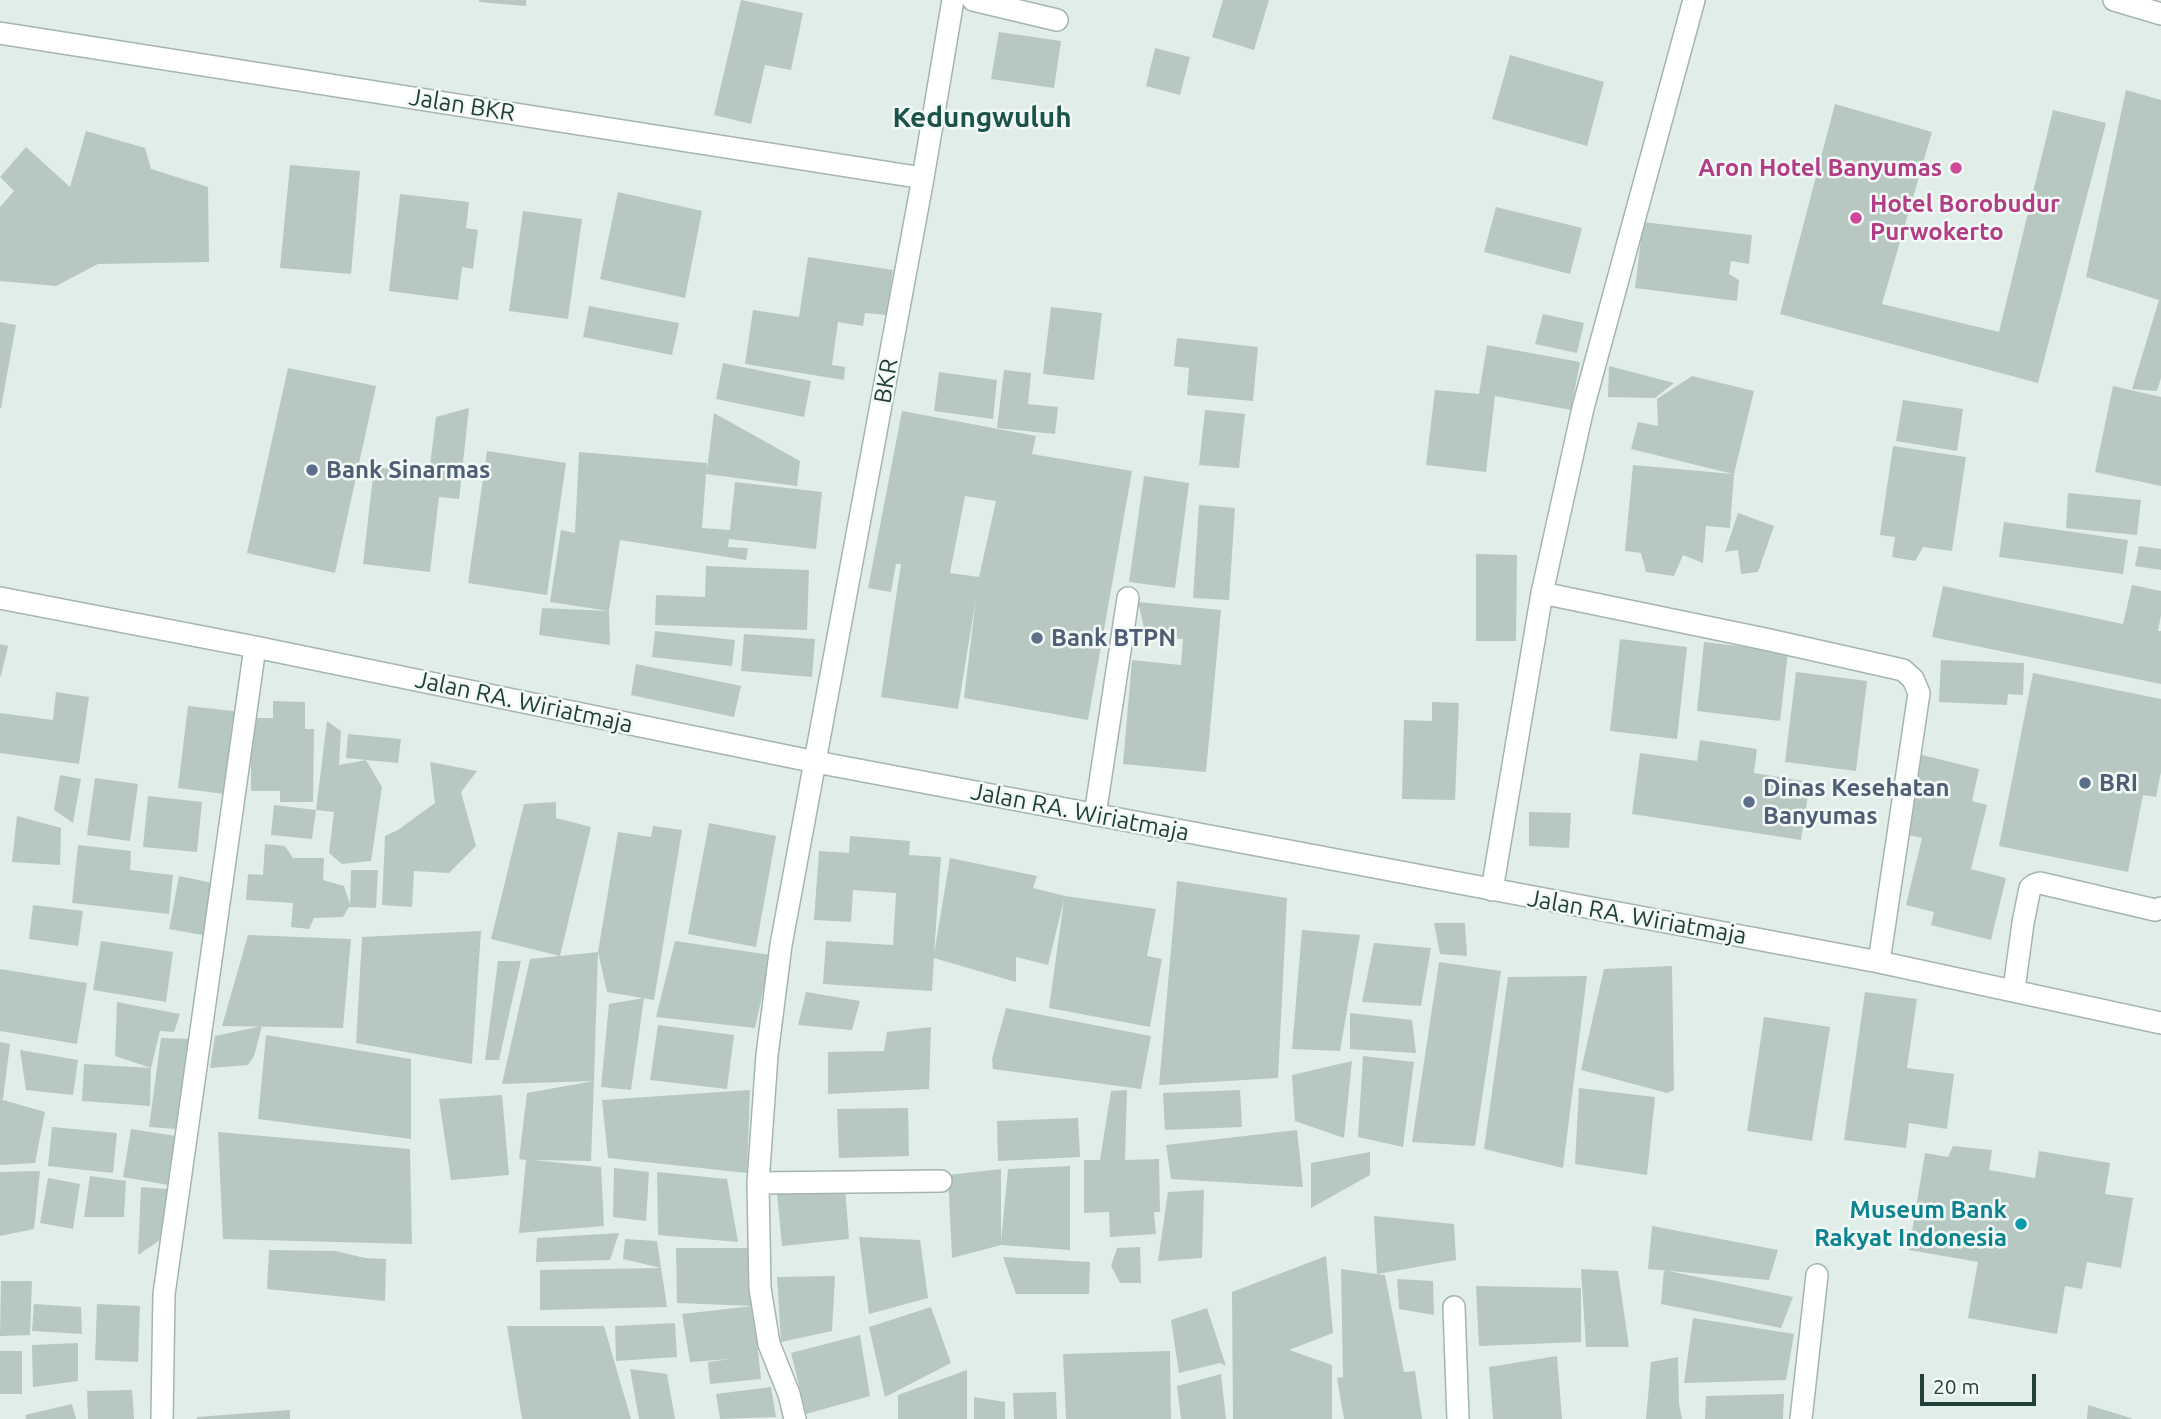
<!DOCTYPE html>
<style>
body{margin:0}
#map{position:relative;width:2161px;height:1419px;overflow:hidden;background:#e1ede9;font-family:Ubuntu,sans-serif}
canvas{display:block}
.scale{position:absolute;left:1920px;top:1374px;width:116px;height:32px;box-sizing:border-box;border:4px solid #213f39;border-top:0;padding-left:9px;font-size:21px;line-height:24px;white-space:nowrap;color:#213f39;-webkit-text-stroke:5px #f2f9f6;paint-order:stroke}
</style>
<div id="map">
<canvas width="2161" height="1419"></canvas>
<div class="scale">20 m</div>
</div>
<script>
const g = document.querySelector('canvas').getContext('2d');
g.lineJoin = 'round';
function fillPath(path, color) { g.fillStyle = color; g.fill(path, 'evenodd'); }
const poly = rows => new Path2D(rows.map(r => 'M' + r).join(''));
function trace(path, color, width, dash) { g.strokeStyle = color; g.lineWidth = width; g.lineCap = dash ? 'butt' : 'round'; g.setLineDash(dash || []); g.stroke(path); }
function write(font, color, halo, rows, align = 'center') {
  g.font = font + ' Ubuntu,sans-serif'; g.lineWidth = 5; g.setLineDash([]); g.textBaseline = 'middle'; g.strokeStyle = halo; g.fillStyle = color; for (const [text, x, y, turn = 0] of rows) {
    g.save(); g.translate(x, y); g.rotate((+turn || 0) * Math.PI / 180); g.textAlign = isNaN(turn) ? turn : align; if (halo) g.strokeText(text, 0, 0); g.fillText(text, 0, 0); g.restore();
  }
}
fillPath(poly([
 [479,0,526,0,526,6,479,2],
 [741,0,803,13,791,70,765,65,751,124,714,115],
 [1223,0,1269,0,1254,50,1212,37],
 [999,32,1061,41,1054,88,991,79],
 [1155,48,1190,57,1180,95,1146,86],
 [1510,55,1604,82,1587,146,1492,119],
 [2126,90,2161,100,2161,378,2157,391,2132,389,2159,300,2086,277],
 [1835,104,1932,132,1882,304,1999,332,2053,110,2106,123,2038,383,1780,314],
 [86,131,145,148,151,169,208,187,209,262,98,264,56,286,0,281,0,207,14,191,0,177,26,147,70,187],
 [290,165,360,171,351,274,280,268],
 [618,192,702,211,685,298,600,279],
 [400,194,469,202,466,228,478,230,473,269,462,267,458,300,389,291],
 [1496,207,1582,228,1570,274,1484,252],
 [523,211,582,219,568,319,509,311],
 [1643,222,1752,235,1749,264,1731,261,1729,274,1739,280,1737,301,1635,288],
 [808,257,893,270,887,315,865,313,863,326,838,322,832,365,845,367,844,380,745,364,753,310,799,317],
 [589,306,679,323,672,355,583,337],
 [1051,307,1102,313,1094,380,1043,374],
 [1543,314,1584,323,1577,353,1535,344],
 [0,322,16,325,1,408,0,408],
 [1177,338,1258,347,1253,401,1187,395,1189,368,1174,366],
 [1487,345,1580,362,1571,410,1495,396,1486,472,1426,465,1435,390,1479,394],
 [723,363,811,381,804,417,716,399],
 [1609,366,1674,383,1655,398,1608,397],
 [288,368,376,386,335,573,247,553],
 [1004,370,1031,373,1028,404,1058,407,1055,434,997,428],
 [939,372,997,380,993,419,934,411],
 [1692,376,1754,391,1734,474,1730,528,1706,526,1703,563,1683,555,1674,576,1646,572,1641,553,1625,551,1633,465,1733,474,1631,449,1638,422,1658,426,1657,399],
 [2113,386,2161,397,2161,486,2095,472],
 [1903,400,1963,409,1957,451,1896,441],
 [469,408,459,499,439,497,430,572,363,564,374,467,429,473,436,417],
 [1205,410,1245,414,1239,468,1199,465],
 [902,411,1036,436,1032,454,1132,471,1088,720,964,698,976,598,958,709,881,697,901,564,896,564,891,592,868,588],
 [965,496,996,501,979,577,950,573],
 [714,413,800,461,797,486,706,474,702,528,730,530,735,482,822,492,816,549,729,539,728,547,748,548,746,560,620,540,609,611,550,602,561,530,575,533,579,452,707,463,707,470],
 [1893,446,1966,457,1952,551,1923,547,1915,561,1892,557,1895,537,1880,535],
 [487,451,566,463,547,595,468,583],
 [1144,476,1189,483,1175,588,1129,582],
 [2068,493,2141,500,2137,535,2066,528],
 [1199,505,1235,508,1229,600,1193,598],
 [1738,513,1774,526,1758,572,1741,574,1738,550,1725,552],
 [2004,522,2128,540,2123,574,1999,557],
 [2139,546,2161,549,2161,570,2135,566],
 [1476,554,1517,555,1516,641,1476,641],
 [706,566,809,570,807,630,655,625,656,595,705,597],
 [2132,585,2161,591,2161,615,2158,631,2161,631,2161,684,1932,637,1943,586,2123,624],
 [1138,602,1221,610,1206,772,1123,764,1132,660,1181,665,1183,639,1146,636],
 [542,608,609,611,610,645,539,635],
 [655,631,735,640,732,666,652,657],
 [744,634,815,639,812,677,741,671],
 [1620,639,1687,647,1677,739,1610,731],
 [1704,642,1788,652,1780,721,1697,711],
 [0,644,8,646,1,676,0,676],
 [1941,660,2024,663,2023,695,2008,694,2007,705,1939,702],
 [636,664,741,686,734,717,631,695],
 [1796,672,1867,681,1856,771,1785,762],
 [2033,673,2161,699,2161,772,2156,797,2143,795,2128,872,1999,846],
 [56,692,89,697,79,764,0,753,0,713,53,720],
 [273,701,305,702,305,729,314,729,313,802,280,802,280,791,251,791,251,718,273,718],
 [1432,702,1459,703,1455,800,1402,799,1404,720,1432,721],
 [188,706,242,712,232,795,178,788],
 [327,721,341,731,339,765,366,760,382,787,371,861,342,864,329,853,334,812,316,810],
 [348,734,401,739,398,763,346,758],
 [1700,740,1757,749,1754,773,1810,782,1801,840,1632,814,1640,753,1697,761],
 [1922,755,1979,769,1972,801,1987,805,1971,869,2006,878,1991,940,1931,925,1934,912,1906,905,1922,838,1903,834],
 [430,762,477,771,461,792,476,846,449,873,414,871,412,907,382,905,385,836,398,830,435,803],
 [60,775,81,779,73,823,54,810],
 [95,778,138,784,130,841,87,835],
 [148,796,202,802,197,852,143,847],
 [556,802,556,818,591,827,560,956,491,939,524,804],
 [274,805,316,810,312,839,271,835],
 [1529,812,1571,813,1569,848,1529,846],
 [17,816,61,828,60,865,12,862],
 [709,823,776,836,756,947,688,934],
 [653,826,682,830,654,1000,607,992,598,952,618,832,651,837],
 [850,836,910,841,909,855,941,857,934,954,950,858,1037,876,1033,888,1065,896,1156,909,1147,956,1162,959,1150,1027,1049,1008,1064,900,1048,965,1016,957,1016,982,934,958,932,991,823,984,826,941,893,945,896,893,853,890,851,922,814,920,819,851,849,853],
 [265,844,285,846,293,858,324,858,323,880,344,886,350,904,351,870,378,870,376,908,349,907,343,917,314,918,309,929,291,927,293,903,246,900,248,874,263,875],
 [78,845,131,851,130,870,173,875,169,914,72,903],
 [179,876,218,884,208,936,169,929],
 [1177,881,1287,898,1278,1078,1159,1085],
 [33,905,83,911,78,946,29,939],
 [1434,923,1465,923,1467,956,1440,954],
 [1302,930,1360,935,1340,1051,1292,1049],
 [481,931,472,1064,356,1043,362,937],
 [248,935,351,939,343,1028,222,1026],
 [101,941,173,952,166,1002,93,990],
 [675,941,771,955,755,1028,656,1017],
 [1374,943,1431,948,1421,1006,1362,1002],
 [598,952,594,1081,502,1084,530,959],
 [498,961,521,961,499,1060,485,1060],
 [1439,962,1501,971,1475,1146,1412,1142],
 [1672,966,1674,1090,1667,1093,1581,1070,1604,969],
 [0,969,87,983,77,1044,0,1031],
 [1587,976,1563,1168,1484,1149,1508,977],
 [806,992,860,1001,852,1030,798,1025],
 [1865,992,1917,999,1907,1068,1954,1074,1947,1129,1909,1123,1906,1148,1844,1140],
 [644,998,631,1090,601,1087,609,1004],
 [117,1002,180,1014,174,1032,160,1031,151,1068,115,1056],
 [1006,1008,1151,1036,1141,1089,993,1069,992,1059],
 [1350,1013,1412,1020,1416,1053,1350,1049],
 [1764,1017,1830,1027,1812,1141,1747,1131],
 [658,1025,734,1035,727,1089,650,1080],
 [262,1026,254,1056,248,1065,210,1068,215,1036],
 [931,1027,929,1089,828,1094,828,1052,884,1051,887,1032],
 [266,1035,411,1059,411,1139,258,1119],
 [161,1038,190,1039,178,1129,149,1127],
 [0,1042,10,1044,3,1099,0,1099],
 [20,1050,78,1060,73,1095,26,1090],
 [1363,1056,1414,1062,1403,1147,1358,1137],
 [1352,1061,1344,1138,1295,1121,1292,1075],
 [84,1064,151,1068,150,1106,82,1101],
 [594,1081,591,1161,533,1160,601,1167,604,1226,519,1233,526,1160,519,1159,527,1093],
 [1579,1088,1655,1097,1647,1175,1575,1164],
 [750,1090,747,1173,608,1158,602,1100],
 [1127,1090,1125,1160,1159,1159,1160,1212,1154,1212,1156,1234,1110,1237,1109,1212,1084,1213,1084,1160,1100,1160,1111,1091],
 [1240,1090,1242,1127,1165,1130,1163,1093],
 [502,1095,509,1175,451,1180,439,1099],
 [0,1099,45,1112,35,1163,0,1165],
 [908,1108,909,1156,839,1158,837,1109],
 [1078,1118,1080,1157,998,1161,997,1121],
 [52,1127,117,1133,113,1173,48,1166],
 [131,1129,176,1136,168,1185,123,1177],
 [1297,1130,1303,1187,1171,1179,1166,1145],
 [218,1132,410,1149,412,1244,223,1239],
 [1953,1146,1992,1150,1989,1170,2035,1178,2039,1151,2110,1163,2105,1194,2133,1198,2121,1268,2087,1262,2082,1289,2065,1286,2057,1334,1968,1318,1978,1262,1909,1250,1925,1153,1948,1157],
 [1370,1152,1370,1175,1311,1208,1311,1163],
 [1070,1166,1070,1250,1001,1245,952,1258,948,1175,1001,1169,1001,1242,1008,1169],
 [614,1168,649,1172,646,1221,613,1217],
 [40,1171,34,1229,0,1236,0,1172],
 [657,1172,727,1179,738,1242,658,1235],
 [90,1176,126,1181,124,1217,84,1217],
 [48,1178,80,1184,73,1229,40,1223],
 [141,1187,167,1189,169,1234,138,1255],
 [845,1188,849,1239,782,1246,777,1193],
 [1204,1190,1202,1258,1158,1261,1168,1192],
 [1374,1216,1454,1224,1456,1260,1377,1274,1385,1275,1404,1372,1415,1371,1422,1419,1344,1419,1337,1378,1343,1377,1341,1269,1377,1274],
 [1652,1226,1778,1250,1769,1280,1648,1269],
 [619,1233,610,1260,536,1262,537,1238],
 [859,1237,920,1240,928,1298,869,1314],
 [625,1239,657,1241,667,1307,540,1310,540,1270,661,1268,623,1259],
 [1140,1247,1141,1283,1120,1283,1111,1266,1117,1248],
 [676,1248,751,1248,753,1306,677,1303],
 [269,1250,336,1251,365,1258,386,1259,385,1301,267,1289],
 [1326,1256,1333,1333,1289,1350,1332,1365,1332,1419,1233,1419,1232,1292],
 [1003,1257,1090,1262,1089,1294,1016,1294],
 [1581,1269,1618,1271,1629,1347,1586,1347],
 [1664,1270,1793,1297,1781,1328,1661,1304],
 [835,1276,832,1331,781,1342,777,1277],
 [1397,1279,1433,1281,1434,1315,1399,1309],
 [1,1281,32,1281,30,1335,0,1336],
 [1476,1286,1581,1288,1581,1342,1479,1346],
 [34,1304,81,1307,82,1334,32,1331],
 [97,1304,140,1306,138,1362,95,1360],
 [753,1306,761,1379,710,1384,708,1362,731,1359,690,1362,682,1314],
 [931,1307,951,1363,885,1397,869,1327],
 [1207,1308,1226,1366,1220,1363,1179,1373,1171,1320],
 [1693,1318,1794,1334,1786,1380,1684,1383],
 [675,1323,677,1357,616,1361,615,1326],
 [507,1326,604,1326,631,1419,522,1419],
 [860,1335,870,1396,806,1414,791,1353],
 [78,1343,78,1381,33,1387,32,1345],
 [0,1351,22,1351,22,1394,0,1394],
 [1170,1351,1171,1419,1066,1419,1063,1354],
 [1557,1356,1562,1419,1493,1419,1489,1367],
 [1678,1357,1679,1403,1682,1419,1646,1419,1651,1362],
 [630,1369,667,1374,675,1419,639,1419],
 [967,1370,967,1419,898,1419,898,1395],
 [1221,1374,1226,1419,1181,1419,1177,1386],
 [771,1387,776,1417,720,1419,716,1394],
 [132,1390,134,1419,88,1419,87,1391],
 [1056,1392,1057,1419,1014,1419,1013,1393],
 [1784,1394,1783,1419,1705,1419,1706,1396],
 [974,1397,1005,1402,1005,1419,974,1419],
 [72,1404,76,1419,26,1419,25,1415],
 [2088,1405,2131,1418,2131,1419,2087,1419],
 [290,1410,290,1419,197,1419,197,1417]
]), '#b7c8c2');
const minor = poly([
 [973,0,1057,20],
 [2114,0,2161,14],
 [0,33,923,178],
 [1542,593,1765,639,1903,670,1913,679,1919,693,1879,962],
 [0,598,255,647,816,762,1879,962,2161,1023],
 [1095,815,1128,598],
 [1492,890,1542,593,1583,408,1694,0],
 [2014,989,2023,923,2030,888,2034,885,2040,883,2155,910,2161,908],
 [758,1183,941,1181],
 [1454,1307,1458,1419],
 [162,1419,164,1294,255,647],
 [795,1419,789,1394,769,1344,760,1288,758,1183,767,1055,781,945,923,178,953,0],
 [1801,1419,1817,1275]
]);
trace(minor, '#a4b5b1', 24);
trace(minor, '#fff', 21);
for (const [x, y, r, color] of [
 [1956,168,7,"#d1479c"],
 [1856,218,7,"#d1479c"],
 [312,470,7,"#5c6f8a"],
 [1037,638,7,"#5c6f8a"],
 [2085,783,7,"#5c6f8a"],
 [1749,802,7,"#5c6f8a"],
 [2021,1224,7,"#0f9aa8"]
]) { const dot = new Path2D(); dot.arc(x, y, r, 0, 2 * Math.PI); g.fillStyle = color; g.fill(dot); trace(dot, '#f2f9f6', 2.5); }
write('24px', '#213f39', '#f2f9f6', [
 ["Jalan BKR",462,105,9],
 ["BKR",886,381,-80],
 ["Jalan RA. Wiriatmaja",524,702,12],
 ["Jalan RA. Wiriatmaja",1080,812,11],
 ["Jalan RA. Wiriatmaja",1637,917,10]
]);
write('bold 24px', '#b23c85', '#f2f9f6', [
 ["Aron Hotel Banyumas",1942,168],
 ["Hotel Borobudur",1870,204,"left"],
 ["Purwokerto",1870,232,"left"]
], 'right');
write('bold 24px', '#4e5e75', '#f2f9f6', [
 ["Bank Sinarmas",326,470],
 ["Bank BTPN",1051,638],
 ["BRI",2099,783],
 ["Dinas Kesehatan",1763,788],
 ["Banyumas",1763,816]
], 'left');
write('bold 24px', '#0d838f', '#f2f9f6', [
 ["Museum Bank",2007,1210],
 ["Rakyat Indonesia",2007,1238]
], 'right');
write('bold 28px', '#1b524a', '#f2f9f6', [
 ["Kedungwuluh",982,118]
]);
</script>
